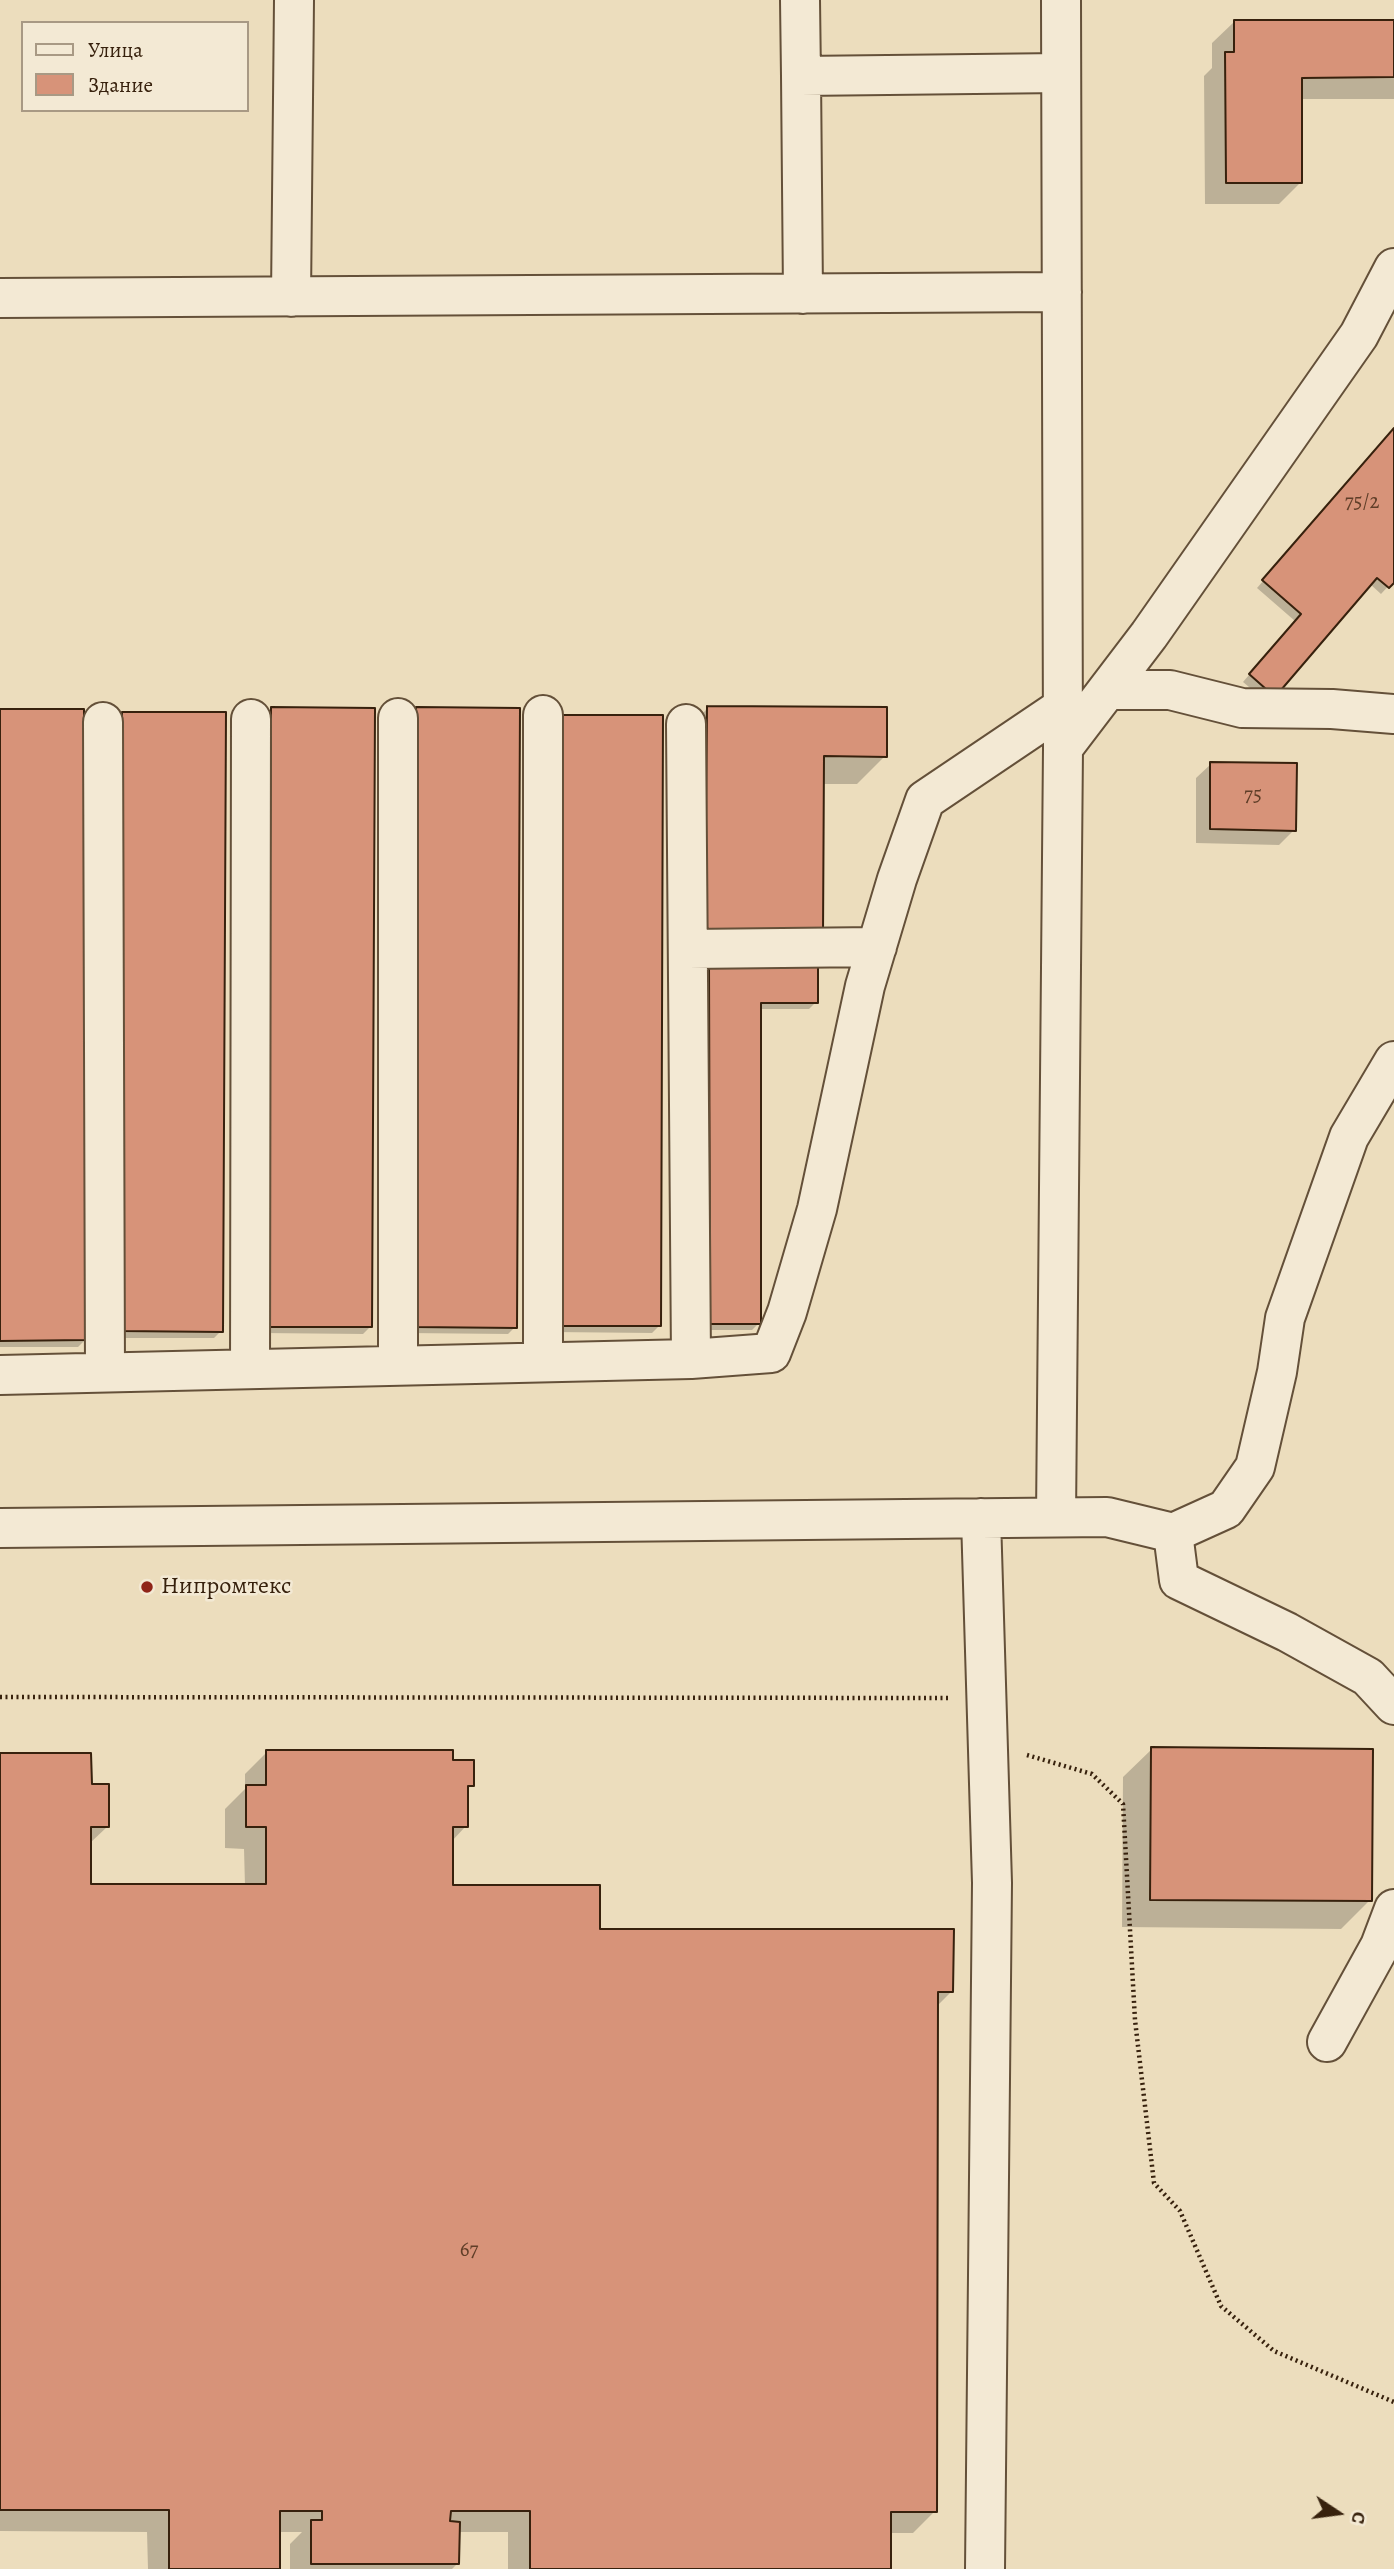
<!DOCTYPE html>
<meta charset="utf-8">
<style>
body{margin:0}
#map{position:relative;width:1394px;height:2569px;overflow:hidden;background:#ecddbd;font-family:Alegreya,serif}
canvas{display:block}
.legend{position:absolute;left:21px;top:21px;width:228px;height:91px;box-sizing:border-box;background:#f3e9d4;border:2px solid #a89984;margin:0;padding:9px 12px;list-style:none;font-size:21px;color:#37210d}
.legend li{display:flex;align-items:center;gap:14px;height:35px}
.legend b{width:35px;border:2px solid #a89984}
.north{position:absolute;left:1303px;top:2478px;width:70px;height:70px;-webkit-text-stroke:5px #f3e9d4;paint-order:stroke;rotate:103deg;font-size:19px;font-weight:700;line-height:28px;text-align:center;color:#37210d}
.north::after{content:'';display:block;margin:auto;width:24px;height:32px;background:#37210d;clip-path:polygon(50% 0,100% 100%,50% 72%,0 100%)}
</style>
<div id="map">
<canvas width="1394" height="2569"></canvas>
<ul class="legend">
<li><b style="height:9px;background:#f3e9d4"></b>Улица</li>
<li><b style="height:19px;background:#d79379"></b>Здание</li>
</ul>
<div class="north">С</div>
</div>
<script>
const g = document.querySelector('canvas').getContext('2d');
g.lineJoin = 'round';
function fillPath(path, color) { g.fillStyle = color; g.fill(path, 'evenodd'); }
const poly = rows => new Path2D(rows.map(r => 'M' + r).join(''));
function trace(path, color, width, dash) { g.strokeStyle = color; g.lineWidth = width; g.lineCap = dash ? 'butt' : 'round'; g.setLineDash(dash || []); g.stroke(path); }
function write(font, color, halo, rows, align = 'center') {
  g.font = font + ' Alegreya,serif'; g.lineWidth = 5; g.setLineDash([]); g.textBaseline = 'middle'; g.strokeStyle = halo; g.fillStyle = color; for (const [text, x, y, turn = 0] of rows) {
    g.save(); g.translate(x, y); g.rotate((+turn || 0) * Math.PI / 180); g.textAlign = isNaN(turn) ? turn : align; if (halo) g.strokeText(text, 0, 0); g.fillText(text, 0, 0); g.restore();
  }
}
fillPath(poly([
 [1394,21,1394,99,1300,99,1301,182,1279,204,1205,204,1204,76,1212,68,1212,43,1234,22],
 [1394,429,1394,580,1381,594,1370,584,1267,702,1243,682,1295,621,1257,588],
 [708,708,885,756,857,784,822,784,677,961,680,736],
 [271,709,370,1327,363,1334,261,1333,264,716],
 [417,709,515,1327,508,1334,406,1333,410,716],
 [0,711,85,1340,78,1347,0,1347],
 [123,714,221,1331,214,1338,112,1338,116,721],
 [561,717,659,1326,652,1333,552,1332],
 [1211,764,1294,830,1279,845,1196,843,1196,778],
 [710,967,816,1002,809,1009,759,1009,759,1323,752,1330,703,1330,703,974],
 [1152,1749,1370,1900,1341,1929,1122,1927,1123,1777],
 [267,1752,451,1762,472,1785,466,1790,466,1826,451,1842,451,1886,598,1930,952,1991,937,2006,935,2511,913,2533,890,2533,890,2569,508,2569,508,2532,458,2532,458,2563,452,2569,290,2569,290,2544,302,2532,278,2532,278,2569,148,2569,147,2532,0,2531,0,1755,90,1786,107,1827,89,1844,89,1886,245,1886,244,1849,225,1848,225,1809,245,1789,245,1774]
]), '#0003');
const building = poly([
 [1234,20,1394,20,1394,77,1302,78,1302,183,1226,183,1225,52,1234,52,1234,20],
 [1394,428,1394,583,1389,588,1377,578,1275,697,1249,674,1301,614,1262,580,1394,428],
 [707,706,887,707,887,757,824,756,823,934,705,933,707,706],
 [271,707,375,708,372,1327,267,1327,271,707],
 [416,707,520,708,517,1328,413,1327,416,707],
 [0,709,84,709,86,1340,0,1341,0,709],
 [122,712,226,712,223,1332,119,1331,122,712],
 [561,715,663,715,661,1326,559,1326,561,715],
 [1210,762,1297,763,1296,831,1210,829,1210,762],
 [709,965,818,965,818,1003,761,1003,761,1324,710,1324,709,965],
 [1151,1747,1373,1749,1372,1901,1150,1900,1151,1747],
 [266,1750,453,1750,453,1760,474,1760,474,1786,468,1786,468,1827,453,1827,453,1885,600,1885,600,1929,954,1929,953,1992,938,1992,937,2512,891,2512,891,2569,530,2569,530,2511,451,2511,450,2521,460,2522,459,2564,311,2564,311,2520,322,2520,322,2511,280,2511,280,2569,169,2569,169,2510,0,2510,0,1753,91,1753,92,1784,109,1784,109,1827,91,1827,91,1884,266,1884,266,1827,246,1827,246,1785,266,1785,266,1750]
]);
fillPath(building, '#d79379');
trace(building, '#37210d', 2);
const minor = poly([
 [800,0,801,76,1061,73],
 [801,76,803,294],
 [291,297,294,0],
 [0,298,1062,292],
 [1108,690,1170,690,1242,708,1332,709,1394,714],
 [103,722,105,1372],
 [686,724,691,1359],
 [1063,748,1149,635,1359,335,1394,268],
 [688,949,877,947],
 [543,1362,543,715],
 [398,1365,398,718],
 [250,1369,251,719],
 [0,1375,691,1359,771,1353,787,1312,817,1209,865,986,897,879,925,800,1063,707],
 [1056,1517,1063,748,1061,0],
 [981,1518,992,1883,985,2569],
 [0,1528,1107,1517,1173,1533,1226,1509,1255,1467,1277,1372,1285,1318,1349,1137,1394,1061],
 [1173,1533,1179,1580,1287,1632,1368,1677,1394,1705],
 [1327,2042,1380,1946,1394,1909]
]);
trace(minor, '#645039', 42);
trace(poly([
 [0,1697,948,1698],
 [1027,1755,1092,1774,1123,1804,1135,2020,1154,2183,1180,2211,1221,2306,1274,2351,1394,2402]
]), '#37210d', 4.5, [2, 3.5]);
trace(minor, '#f3e9d4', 38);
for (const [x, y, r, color] of [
 [147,1587,7,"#8f2418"]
]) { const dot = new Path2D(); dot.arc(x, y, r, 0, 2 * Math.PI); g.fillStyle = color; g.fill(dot); trace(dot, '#f3e9d4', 2.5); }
write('21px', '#5f3e28', null, [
 ["75/2",1362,503],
 ["75",1253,796],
 ["67",469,2251]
]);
write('24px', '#37210d', '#f3e9d4', [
 ["Нипромтекс",161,1587]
], 'left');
</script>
